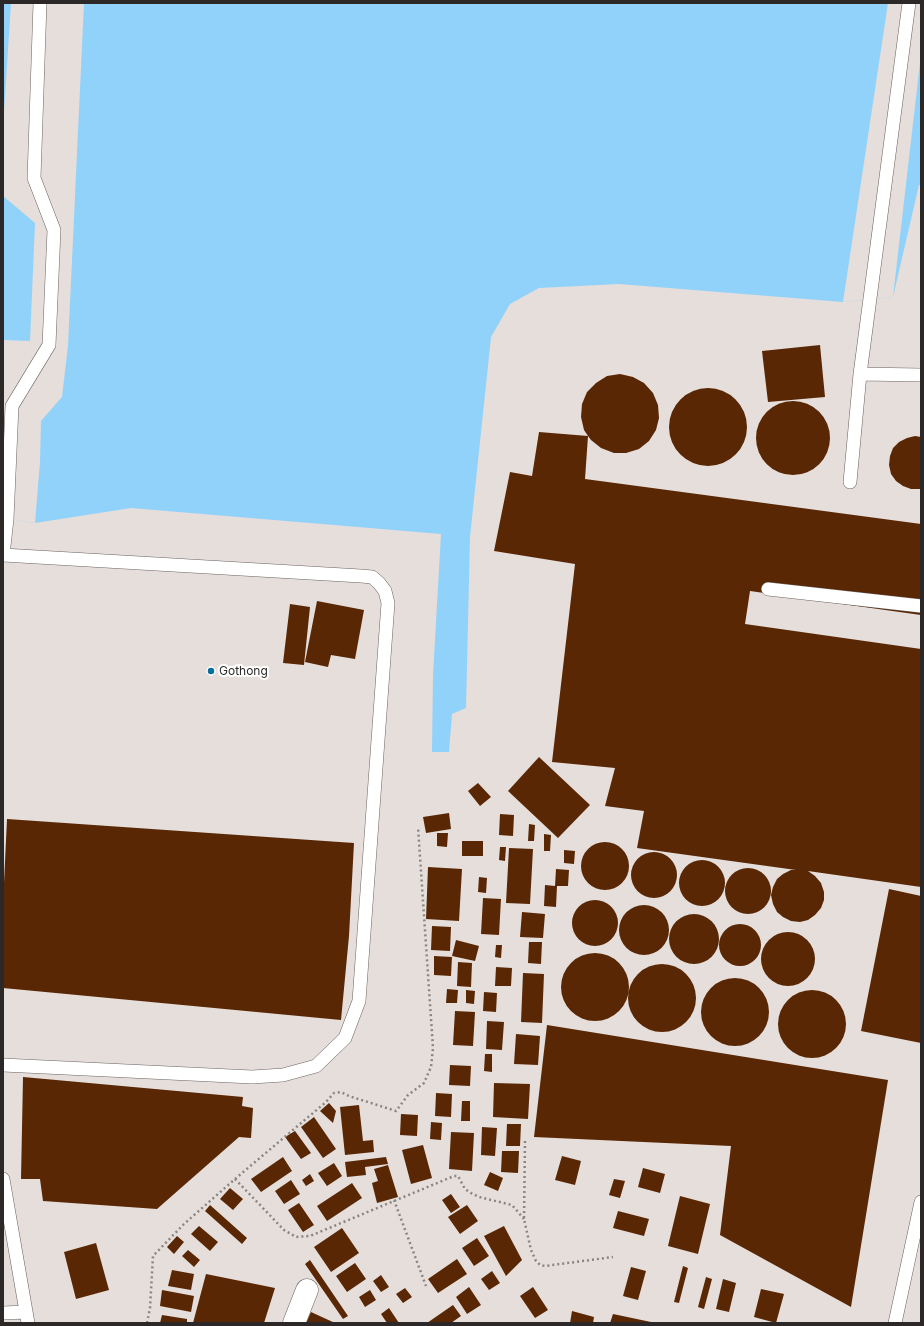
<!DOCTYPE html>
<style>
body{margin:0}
#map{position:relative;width:924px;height:1326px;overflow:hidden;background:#e5dedb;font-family:Inter,sans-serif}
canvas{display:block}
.frame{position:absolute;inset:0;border:4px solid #2b2827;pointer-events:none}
</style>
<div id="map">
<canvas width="924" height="1326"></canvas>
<div class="frame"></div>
</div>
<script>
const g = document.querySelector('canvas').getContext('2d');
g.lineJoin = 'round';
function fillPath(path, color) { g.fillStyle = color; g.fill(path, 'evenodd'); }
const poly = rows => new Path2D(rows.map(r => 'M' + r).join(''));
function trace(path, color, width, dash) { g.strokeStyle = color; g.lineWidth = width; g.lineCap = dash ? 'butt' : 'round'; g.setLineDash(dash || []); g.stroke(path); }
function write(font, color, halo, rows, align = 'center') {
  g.font = font + ' Inter,sans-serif'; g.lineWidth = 4; g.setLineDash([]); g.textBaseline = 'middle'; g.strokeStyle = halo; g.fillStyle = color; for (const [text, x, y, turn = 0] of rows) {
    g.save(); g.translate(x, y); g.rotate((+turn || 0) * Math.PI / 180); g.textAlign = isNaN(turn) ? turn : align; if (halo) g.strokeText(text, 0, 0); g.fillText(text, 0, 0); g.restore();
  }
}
fillPath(poly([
 [3,3,921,3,921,185,919,185,893,297,843,302,619,284,539,288,510,304,491,337,470,537,466,708,452,714,449,752,432,752,433,675,441,534,131,508,35,523,3,518]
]), '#91d2fa');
fillPath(poly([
 [11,3,84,3,68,346,62,397,41,421,40,462,35,523,3,518,3,340,30,341,35,223,3,196,3,127],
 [888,3,921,3,921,54,893,297,843,302]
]), '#e5dedb');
fillPath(poly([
 [820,345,825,397,768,402,762,351],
 [620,374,633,377,644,383,653,393,658,405,659,418,656,430,649,441,639,449,626,453,614,453,601,448,591,440,588,436,585,479,921,524,921,615,750,591,745,624,921,649,921,887,808,871,815,876,821,883,824,892,824,900,821,908,815,915,808,920,800,922,791,921,783,917,777,912,773,904,771,895,773,887,777,879,783,874,791,870,796,870,637,848,644,811,605,806,615,768,552,762,575,564,494,551,510,472,532,476,539,432,588,436,584,430,581,417,582,404,587,392,596,383,607,376],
 '669 427a39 39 0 1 1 78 0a39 39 0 1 1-78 0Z',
 '756 438a37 37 0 1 1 74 0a37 37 0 1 1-74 0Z',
 [915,436,921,437,921,489,911,489,903,486,896,481,891,474,889,465,890,456,893,448,899,442,907,438],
 [317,601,364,610,355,659,331,655,328,667,305,662],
 [290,604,310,607,304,665,283,663],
 [539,757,590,805,558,838,508,791],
 [478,783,491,797,480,806,468,791],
 [449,813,451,829,426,833,423,817],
 [500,814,514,815,513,836,499,835],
 [7,819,354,843,349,936,341,1020,3,988,3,904],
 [529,824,535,825,534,841,528,841],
 [437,833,448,833,447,847,437,846],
 [544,834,551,835,550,851,544,851],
 [462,841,483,841,483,856,462,856],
 '581 866a24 24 0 1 1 48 0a24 24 0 1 1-48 0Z',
 [500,847,506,847,505,861,499,860],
 [509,848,533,849,530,904,506,903],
 [564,850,575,851,574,864,564,863],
 '631 875a23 23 0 1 1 46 0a23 23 0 1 1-46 0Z',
 '679 883a23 23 0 1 1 46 0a23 23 0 1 1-46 0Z',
 [428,867,462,869,459,921,426,919],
 '725 891a23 23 0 1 1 46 0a23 23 0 1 1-46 0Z',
 [556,869,569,870,568,886,557,886,556,907,544,906,545,885,555,886],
 [479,877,487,878,486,893,478,892],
 [889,889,921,896,921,1043,861,1031],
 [483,898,501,899,499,935,481,934],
 '572 923a23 23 0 1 1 46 0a23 23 0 1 1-46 0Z',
 '619 930a25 25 0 1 1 50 0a25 25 0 1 1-50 0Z',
 [522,912,545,914,543,938,520,937],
 '669 939a25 25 0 1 1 50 0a25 25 0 1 1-50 0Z',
 '719 945a21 21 0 1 1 42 0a21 21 0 1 1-42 0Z',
 [432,926,451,927,450,951,431,950],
 '761 959a27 27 0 1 1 54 0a27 27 0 1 1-54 0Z',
 [456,940,479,946,475,961,452,956],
 [529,942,542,942,541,964,528,963],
 [496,945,502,945,501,958,495,957],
 '561 987a34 34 0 1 1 68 0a34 34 0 1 1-68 0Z',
 [434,956,452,957,451,976,434,975],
 [458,962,472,963,471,987,457,986],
 '628 998a34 34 0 1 1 68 0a34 34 0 1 1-68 0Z',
 [496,967,512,968,511,986,495,986],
 [523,973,544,974,542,1023,521,1022],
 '701 1012a34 34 0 1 1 68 0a34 34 0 1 1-68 0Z',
 [447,989,458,990,457,1003,446,1003],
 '778 1024a34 34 0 1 1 68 0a34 34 0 1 1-68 0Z',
 [466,990,475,991,474,1004,466,1003],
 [484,992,497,993,496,1012,483,1011],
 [455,1011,475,1012,473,1046,453,1045],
 [487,1021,504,1022,502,1050,486,1049],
 [547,1025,888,1080,851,1307,720,1235,731,1146,534,1137],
 [516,1034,540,1036,538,1065,514,1064],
 [485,1054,492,1054,492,1072,484,1071],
 [450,1065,471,1066,470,1086,449,1085],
 [23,1077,243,1097,242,1106,253,1108,251,1138,239,1137,157,1209,43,1201,40,1179,21,1179],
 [494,1083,530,1084,528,1119,493,1117],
 [436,1093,452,1094,451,1117,435,1116],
 [462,1101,470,1101,470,1121,461,1121],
 [329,1103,336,1111,333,1123,320,1111],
 [359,1105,363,1141,373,1140,374,1152,345,1155,340,1107],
 [401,1114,418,1115,417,1136,400,1135],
 [314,1117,336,1149,323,1158,301,1127],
 [431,1122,442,1123,441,1140,430,1139],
 [507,1124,521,1124,520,1146,506,1146],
 [482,1127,497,1128,495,1156,481,1155],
 [295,1131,311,1153,301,1159,285,1137],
 [451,1132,474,1133,472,1171,449,1169],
 [423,1145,432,1178,411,1184,402,1150],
 [502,1151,519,1151,518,1173,501,1172],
 [562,1156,581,1161,575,1185,555,1180],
 [283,1157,292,1171,261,1192,251,1179],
 [386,1157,388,1164,365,1167,366,1175,347,1177,345,1162],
 [334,1163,342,1176,327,1186,318,1173],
 [388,1165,398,1197,377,1203,372,1183,378,1181,374,1169],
 [643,1168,665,1174,660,1193,638,1187],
 [490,1172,503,1178,498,1191,484,1185],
 [310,1174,314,1181,306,1186,302,1180],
 [614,1179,625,1181,620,1198,609,1195],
 [291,1180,300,1194,284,1204,275,1191],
 [352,1183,362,1198,327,1221,317,1206],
 [230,1188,243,1199,233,1210,220,1199],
 [451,1194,460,1207,451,1213,442,1200],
 [680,1196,710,1204,698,1254,668,1246],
 [299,1203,314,1225,303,1232,288,1210],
 [210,1205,247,1238,242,1244,205,1211],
 [467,1205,478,1221,460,1234,448,1217],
 [618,1211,649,1219,644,1236,613,1228],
 [199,1226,218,1242,210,1251,191,1234],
 [504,1226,522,1260,506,1276,484,1236],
 [342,1228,359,1253,331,1272,314,1247],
 [177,1236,184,1242,174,1254,167,1247],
 [477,1238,489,1256,474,1266,462,1248],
 [96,1243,109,1290,76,1299,64,1252],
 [188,1250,200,1260,194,1267,182,1256],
 [457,1259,467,1274,438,1293,428,1279],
 [310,1260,348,1316,343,1319,305,1264],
 [355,1263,366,1279,347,1292,336,1276],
 [683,1266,688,1268,679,1303,674,1302],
 [631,1267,646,1271,638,1300,623,1296],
 [172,1270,194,1274,191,1290,168,1286],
 [492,1271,500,1283,489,1290,481,1279],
 [206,1274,275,1288,264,1323,193,1323],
 [381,1275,389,1287,381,1292,373,1281],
 [706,1277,712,1279,704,1309,698,1307],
 [723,1279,736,1283,729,1312,716,1309],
 [469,1287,481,1305,467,1314,456,1297],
 [533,1287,548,1310,535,1318,520,1296],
 [405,1288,412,1297,403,1303,396,1294],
 [761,1289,784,1294,776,1323,754,1317],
 [162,1290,194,1296,191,1312,160,1306],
 [370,1290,376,1300,365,1307,359,1297],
 [453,1305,461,1316,451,1323,427,1323],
 [389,1308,399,1323,387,1323,381,1314],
 [572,1311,594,1317,593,1323,570,1323],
 [311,1312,335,1323,306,1323],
 [613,1314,651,1322,651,1323,610,1323],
 [162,1315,187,1319,187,1323,160,1323]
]), '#592704');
const service = poly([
 [860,374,921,375],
 [850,482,860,374,909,3],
 [3,555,361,576,372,577,379,583,385,591,388,603,359,1001,345,1038,316,1066,283,1075,252,1077,3,1065],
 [3,555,7,519,12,406,49,345,54,230,34,178,40,3],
 [768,589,921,606],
 [3,1179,28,1323],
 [3,1313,26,1312],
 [895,1323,921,1202]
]);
const minor = poly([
 [294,1323,307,1290]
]);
trace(service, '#6a6461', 14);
trace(minor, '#6a6461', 23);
trace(poly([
 [525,1141,524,1219,531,1250,536,1261,540,1265,545,1266,613,1257],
 [235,1179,284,1230,296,1237,310,1236,454,1176,458,1176,465,1189,471,1193,479,1197,512,1205,524,1219],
 [394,1200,426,1286],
 [147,1323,150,1308,153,1256,184,1224,235,1179,326,1102,334,1093,341,1092,349,1096,396,1111,408,1095,424,1083,431,1067,433,1048,418,827]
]), '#8a8583', 2.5, [2, 3]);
trace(service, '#fff', 13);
trace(minor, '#fff', 22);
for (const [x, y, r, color] of [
 [211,671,4,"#056f9c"]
]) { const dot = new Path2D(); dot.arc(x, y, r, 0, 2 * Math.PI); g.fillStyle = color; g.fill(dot); trace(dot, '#fff', 1.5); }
write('12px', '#2b2827', '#fff', [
 ["Gothong",219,671]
], 'left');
</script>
